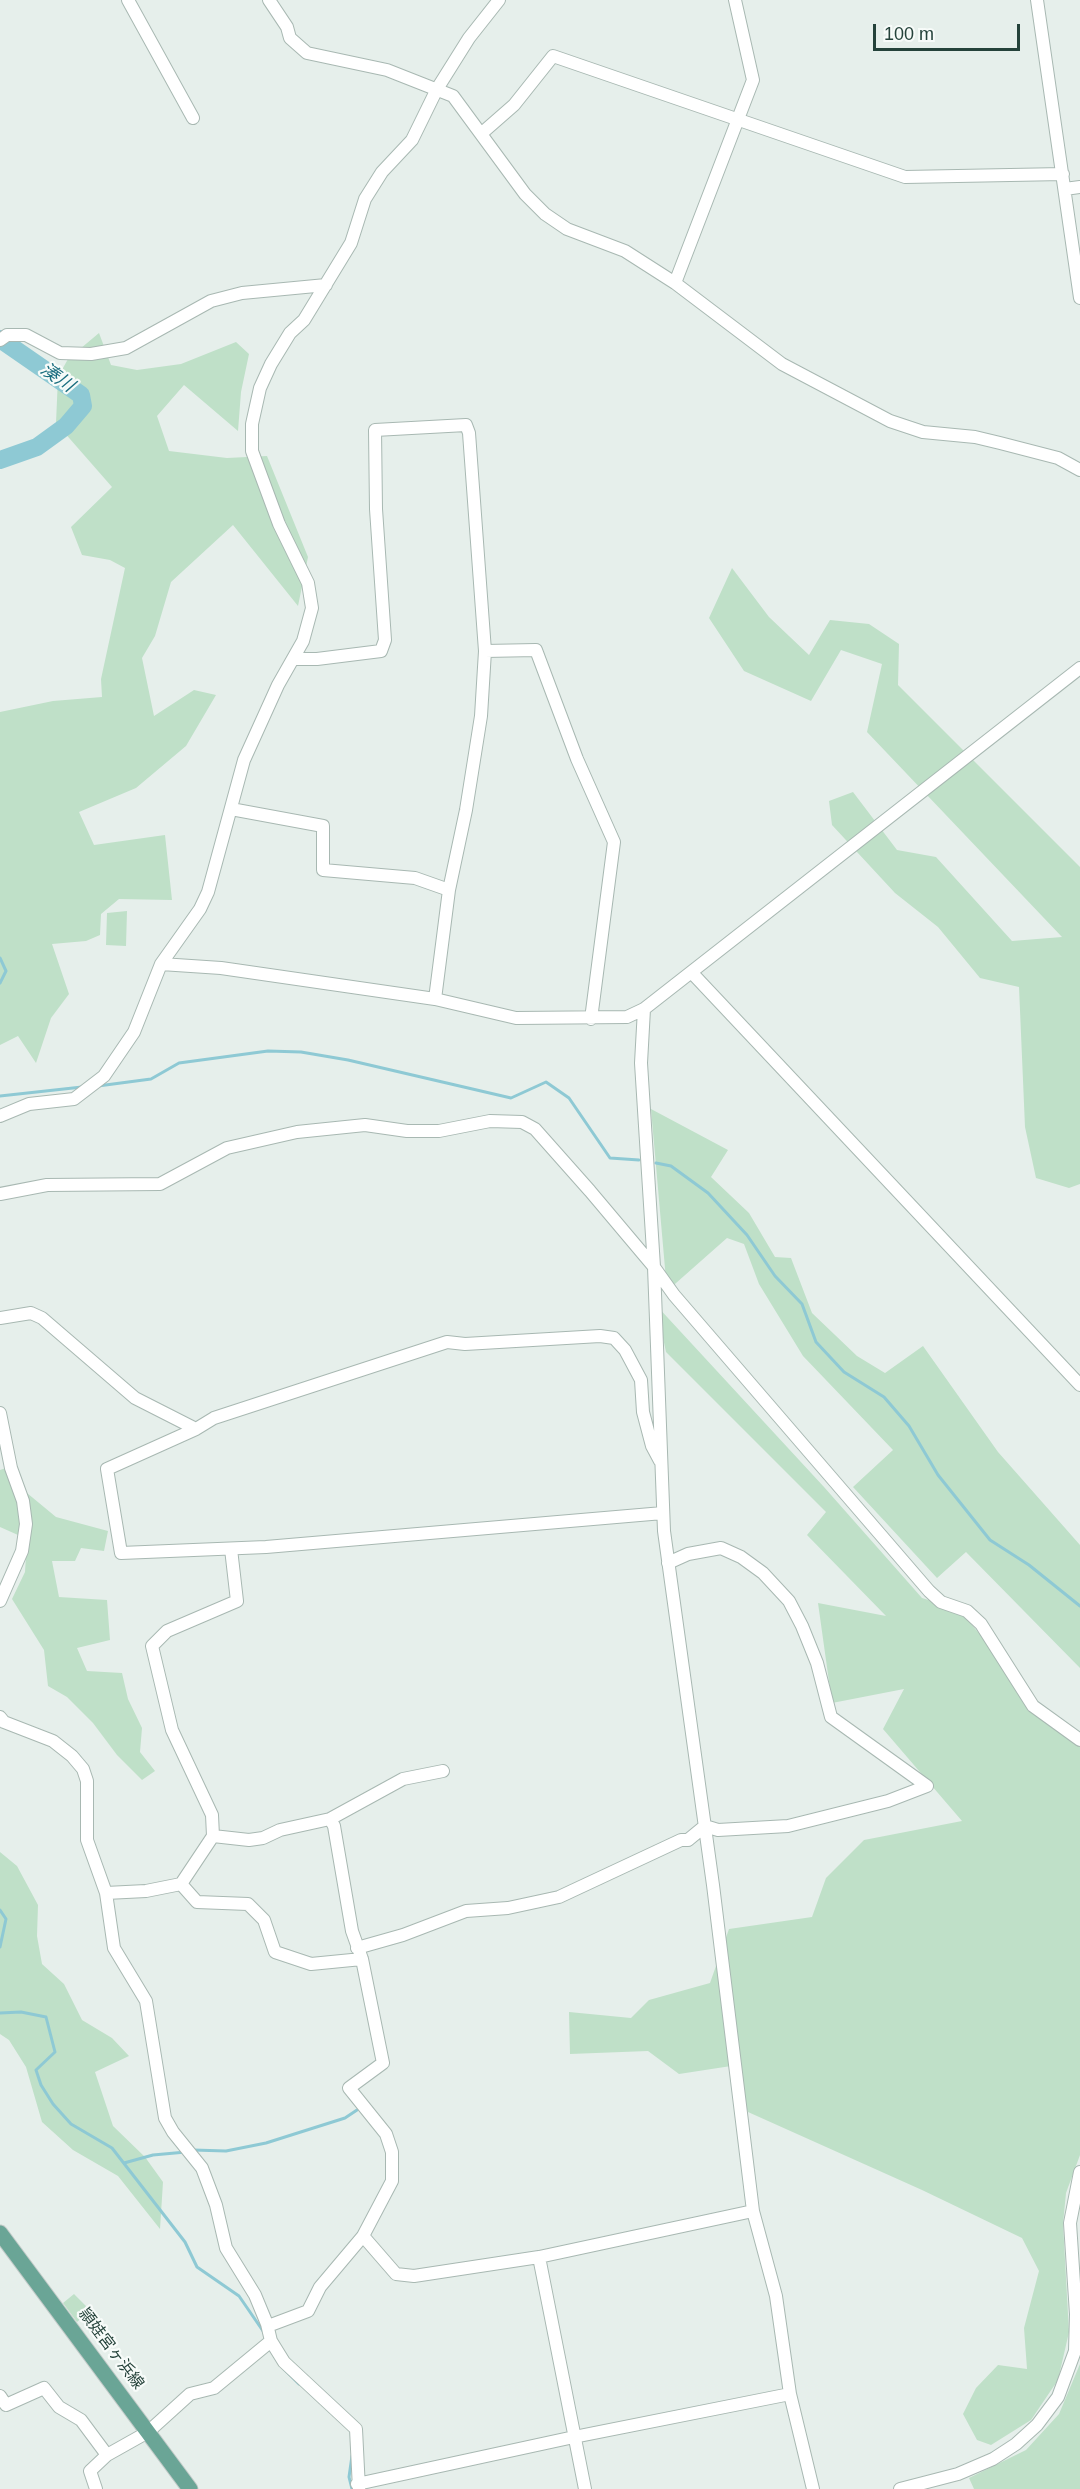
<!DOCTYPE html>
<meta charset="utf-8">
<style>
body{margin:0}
#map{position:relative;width:1080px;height:2489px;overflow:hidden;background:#e6efeb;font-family:Arial,sans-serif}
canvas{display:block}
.scale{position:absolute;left:873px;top:24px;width:147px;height:27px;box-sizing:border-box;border:3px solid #24423a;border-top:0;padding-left:8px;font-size:18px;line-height:21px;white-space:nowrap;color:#24423a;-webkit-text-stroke:4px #f7fbf9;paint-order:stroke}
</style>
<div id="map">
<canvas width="1080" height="2489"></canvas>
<div class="scale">100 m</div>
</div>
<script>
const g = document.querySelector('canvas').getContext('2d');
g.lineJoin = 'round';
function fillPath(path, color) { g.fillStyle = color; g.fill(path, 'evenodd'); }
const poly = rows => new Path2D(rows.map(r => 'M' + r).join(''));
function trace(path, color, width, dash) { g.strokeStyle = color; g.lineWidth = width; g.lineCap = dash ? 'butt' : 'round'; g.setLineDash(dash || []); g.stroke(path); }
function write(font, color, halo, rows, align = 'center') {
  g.font = font + ' Arial,"Noto Sans JP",sans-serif'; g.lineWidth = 4.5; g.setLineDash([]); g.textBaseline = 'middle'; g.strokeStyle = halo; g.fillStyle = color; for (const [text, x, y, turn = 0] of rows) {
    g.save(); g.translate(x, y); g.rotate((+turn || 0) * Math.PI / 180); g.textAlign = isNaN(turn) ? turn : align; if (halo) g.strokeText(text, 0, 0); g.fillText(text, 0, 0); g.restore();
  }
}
fillPath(poly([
 [99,333,111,365,137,370,181,364,236,342,249,354,241,392,238,431,184,385,157,416,169,451,227,458,267,456,308,557,298,606,233,525,171,582,155,636,142,658,154,716,194,690,216,695,186,746,136,788,79,812,94,845,165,835,172,900,119,899,101,914,100,935,86,941,52,944,69,994,51,1018,36,1063,18,1036,0,1045,0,712,53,701,102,697,101,679,125,568,110,560,82,555,71,527,112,487,56,423,58,377,68,359],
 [732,568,769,617,809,655,830,620,869,624,899,644,898,685,1080,867,1080,1184,1069,1188,1036,1178,1025,1127,1019,987,980,978,938,927,895,893,832,825,829,801,853,792,897,850,936,857,1012,941,1062,937,867,732,882,664,841,650,811,701,744,671,709,618],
 [127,911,126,946,106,945,107,913],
 [651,1109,728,1150,711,1177,749,1213,775,1257,791,1258,812,1313,857,1356,885,1373,923,1346,998,1452,1080,1545,1080,1668,966,1552,937,1578,853,1487,893,1450,803,1356,759,1284,744,1244,727,1238,667,1291],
 [656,1305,824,1487,922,1598,958,1609,991,1647,1029,1709,1080,1747,1080,2155,1066,2193,1063,2224,1069,2332,1058,2380,1031,2420,991,2445,977,2440,963,2414,976,2388,998,2365,1027,2369,1024,2328,1039,2271,1022,2238,922,2190,748,2112,731,2066,679,2074,648,2051,570,2054,569,2012,631,2018,649,2000,710,1983,729,1929,812,1917,826,1878,864,1840,962,1821,883,1729,904,1689,832,1703,818,1603,886,1616,807,1535,826,1512,666,1352],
 [6,1468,27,1493,56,1517,108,1531,104,1551,81,1548,75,1561,52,1561,59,1597,107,1600,110,1640,77,1648,87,1671,122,1673,128,1699,142,1728,140,1752,155,1771,142,1780,117,1755,93,1723,67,1697,48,1686,44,1650,12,1599,25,1572,27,1539,0,1527,0,1470],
 [0,1852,17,1866,38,1905,37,1936,42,1964,64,1984,82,2020,112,2038,129,2056,95,2072,113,2126,145,2157,163,2182,160,2229,118,2176,73,2150,42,2122,26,2067,9,2040,0,2034],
 [74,2294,87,2307,84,2316,77,2322,63,2303],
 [1080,2364,1080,2489,974,2489,969,2478,1026,2450,1059,2414]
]), '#bfe0c8');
trace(poly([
 [0,958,6,971,0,983],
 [98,1086,151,1079,179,1063,268,1051,301,1052,348,1060,511,1098,546,1082,569,1098,610,1158,639,1160],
 [0,1096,82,1087],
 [656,1163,671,1166,708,1193,747,1235,775,1276,802,1304,816,1342,844,1372,884,1397,909,1426,938,1475,990,1540,1029,1565,1080,1606],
 [0,1910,6,1919,0,1947],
 [0,2013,21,2012,46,2017,55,2052,36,2070,41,2085,53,2104,71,2124,112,2148,185,2242,197,2267,239,2296,263,2331],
 [193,2150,226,2151,266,2143,345,2118,357,2110],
 [124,2163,153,2155,186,2152],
 [282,2367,299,2384],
 [352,2489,349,2477,352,2456]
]), '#8ec9d4', 3);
trace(poly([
 [0,339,81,395,83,406,66,426,37,447,0,460]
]), '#8ec9d4', 18);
const minor = poly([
 [128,0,193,118],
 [269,0,287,27,290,38,307,53,387,70,453,96,525,194,545,214,567,229,625,251,675,283,782,364,890,421,923,432,975,437,1000,443,1058,458,1080,470],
 [1037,0,1080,298],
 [482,133,514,105,553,56,905,177,1063,174],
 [1065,189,1080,187],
 [675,283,753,80,735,0],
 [0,340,7,335,26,335,60,353,91,354,126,348,211,301,242,293,326,285],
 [485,651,536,650,577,759,614,842,591,1019],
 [293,659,317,659,381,651,385,640,376,509,375,430,466,425,469,433,485,651,481,716,466,810,449,890,435,999],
 [231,809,323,826,323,870,415,878,449,890],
 [161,964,221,968,435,999,516,1018,627,1017,644,1009],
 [693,974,1080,1385],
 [0,1116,29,1104,74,1099,104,1076,134,1032,161,964,200,909,208,892,244,760,278,685,303,641,312,608,308,583,279,524,252,451,252,424,260,388,271,364,290,333,304,320,351,243,365,199,382,172,412,140,437,89,469,38,499,0],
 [0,1194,47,1185,160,1184,227,1148,297,1132,365,1125,407,1131,439,1131,490,1121,522,1122,535,1129,590,1191,654,1267,674,1295,929,1591,941,1602,967,1611,981,1624,1033,1706,1080,1740],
 [0,1318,31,1313,42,1318,135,1398,196,1429],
 [0,1413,11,1468,23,1501,26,1524,22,1551,0,1601],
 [660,1461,652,1446,643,1412,641,1380,625,1350,614,1338,600,1336,465,1344,447,1342,214,1418,196,1429,107,1469,121,1553,266,1547,663,1513],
 [0,1717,4,1722,53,1741,72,1756,83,1769,87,1781,87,1840,106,1893,114,1948,146,2001,165,2118,173,2132,202,2168,216,2205,226,2248,255,2295,267,2324,271,2341,284,2362,356,2429,359,2489],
 [330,1819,403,1779,443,1771],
 [213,1836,212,1815,172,1730,152,1646,167,1631,237,1601,231,1549],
 [181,1884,197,1902,248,1904,264,1920,275,1952,311,1964,362,1959],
 [106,1893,146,1891,181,1884,213,1836,249,1840,263,1838,280,1830,330,1819,334,1826,352,1931,362,1959,383,2063,349,2088,386,2134,392,2152,392,2181,363,2236,320,2287,308,2311,268,2326],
 [357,1948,403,1935,466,1911,508,1908,559,1897,681,1840,688,1840,705,1826,718,1830,788,1826,888,1801,927,1786,831,1717,817,1663,802,1626,789,1601,763,1573,741,1557,721,1548,688,1554,668,1563],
 [363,2236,396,2274,414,2276,539,2257,753,2211],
 [539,2257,585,2489],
 [0,2396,6,2405,44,2388,59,2407,81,2420,107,2455],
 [357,2484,574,2437,790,2394],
 [96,2489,90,2471,107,2455,148,2432,190,2394,214,2388,271,2341],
 [813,2489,790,2394,776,2296,753,2211,713,1885,664,1531,654,1267,641,1063,644,1009,1080,668],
 [900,2489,958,2474,993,2459,1016,2444,1037,2425,1058,2397,1075,2351,1076,2314,1070,2223,1080,2172]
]);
const major = poly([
 [0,2233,190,2489]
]);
trace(minor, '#a8b8b2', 14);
trace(major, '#c2cac8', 17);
trace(minor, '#fff', 12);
trace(major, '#6aa596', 15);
write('16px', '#24423a', '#f7fbf9', [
 ["頴娃宮ヶ浜線",111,2349,53]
]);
write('italic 18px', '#1c6f80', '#f7fbf9', [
 ["湊川",57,378,35]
]);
</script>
